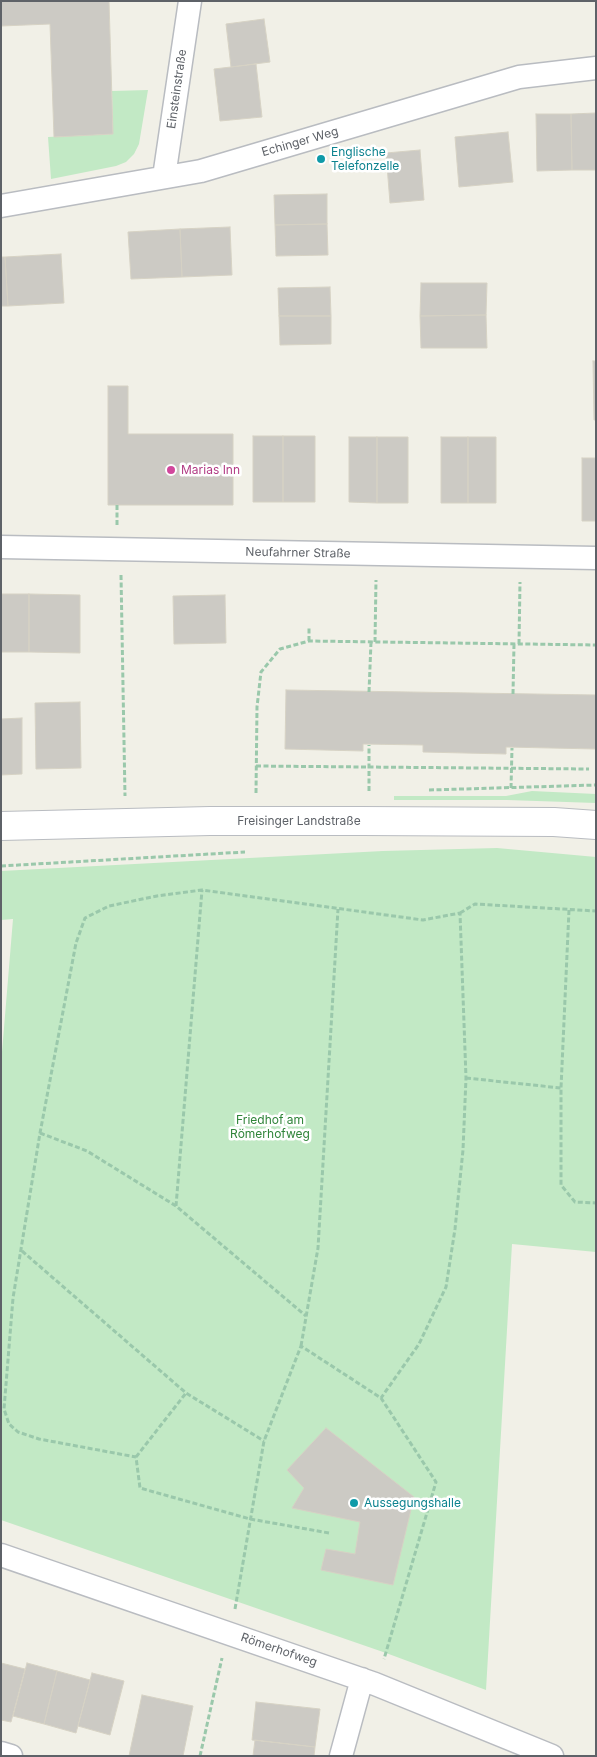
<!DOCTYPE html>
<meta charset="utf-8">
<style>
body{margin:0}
#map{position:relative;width:597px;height:1757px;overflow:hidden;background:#f1f0e7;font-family:Inter,sans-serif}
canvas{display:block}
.frame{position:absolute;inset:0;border:2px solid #5e6268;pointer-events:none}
</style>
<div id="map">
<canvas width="597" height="1757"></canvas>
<div class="frame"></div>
</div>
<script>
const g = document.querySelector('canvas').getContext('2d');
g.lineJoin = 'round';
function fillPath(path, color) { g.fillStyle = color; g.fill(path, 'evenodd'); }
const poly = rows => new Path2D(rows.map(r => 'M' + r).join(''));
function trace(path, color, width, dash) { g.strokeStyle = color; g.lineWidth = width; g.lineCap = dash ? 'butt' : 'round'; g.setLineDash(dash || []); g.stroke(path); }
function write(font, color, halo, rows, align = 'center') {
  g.font = font + ' Inter,sans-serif'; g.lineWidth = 5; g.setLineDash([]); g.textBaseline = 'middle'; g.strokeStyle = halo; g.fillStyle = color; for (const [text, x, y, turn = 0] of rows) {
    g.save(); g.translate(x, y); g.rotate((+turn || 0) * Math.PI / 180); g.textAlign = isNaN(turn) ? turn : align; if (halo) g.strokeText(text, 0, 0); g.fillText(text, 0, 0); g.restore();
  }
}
fillPath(poly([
 [148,90,139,144,134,154,126,162,116,166,51,179,48,137,113,134,112,91],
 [532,791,596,794,596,803,507,800,394,800,394,796,506,796],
 [497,848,596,857,596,1252,512,1244,486,1690,386,1653,1,1520,1,1064,13,919,1,920,1,871,383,851]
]), '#c2e9c5');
const building = poly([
 [1,1,109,1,113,134,54,137,50,24,1,26,1,1],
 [264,19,270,62,231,67,226,24,264,19],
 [256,64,262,117,220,121,214,69,256,64],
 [596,113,596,170,572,170,571,114,596,113],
 [536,114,571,114,572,170,537,171,536,114],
 [508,132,513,182,459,187,455,137,508,132],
 [420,150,424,200,390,203,386,153,420,150],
 [327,194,327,224,275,225,274,195,327,194],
 [327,224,328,255,276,256,275,225,327,224],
 [230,227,232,275,182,277,180,229,230,227],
 [180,229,182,277,131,279,128,232,180,229],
 [61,254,64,303,8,306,5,257,61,254],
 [1,257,5,257,8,306,1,306,1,257],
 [421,283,487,283,486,315,420,316,421,283],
 [330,287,331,316,279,316,278,288,330,287],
 [486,315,487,348,421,348,420,316,486,315],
 [279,316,331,316,331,344,280,345,279,316],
 [593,361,596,361,596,420,594,420,593,361],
 [108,386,128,386,128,434,233,434,233,505,108,505,108,386],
 [253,436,283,436,283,502,253,502,253,436],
 [283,436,315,436,315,502,283,502,283,436],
 [349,437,377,437,377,503,349,502,349,437],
 [377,437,408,437,408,503,377,503,377,437],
 [441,437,468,437,468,503,441,503,441,437],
 [468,437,496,437,496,503,468,503,468,437],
 [582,458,596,458,596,521,582,521,582,458],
 [1,594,29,594,29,652,1,652,1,594],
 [29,594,80,595,80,653,29,652,29,594],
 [225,595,226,643,174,644,173,596,225,595],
 [286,690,596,695,596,749,506,747,506,754,423,752,423,745,363,744,363,751,285,749,286,690],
 [80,702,81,768,36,769,35,703,80,702],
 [22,718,22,774,1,775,1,719,22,718],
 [326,1428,414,1497,393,1585,321,1570,326,1549,355,1554,360,1522,292,1508,304,1488,287,1470,326,1428],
 [1,1663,25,1669,11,1722,1,1720,1,1663],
 [27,1663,57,1671,44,1724,13,1716,27,1663],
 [57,1671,90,1680,76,1733,44,1724,57,1671],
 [92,1673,124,1681,110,1735,78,1726,92,1673],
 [142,1695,193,1706,183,1756,129,1756,142,1695],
 [256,1702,320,1709,315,1747,252,1740,256,1702],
 [255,1740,315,1747,314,1756,253,1756,255,1740]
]);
fillPath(building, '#cccac4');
trace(building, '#d6d2c4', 1);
const minor = poly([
 [164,177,190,1],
 [1,206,201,171,519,77,596,68],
 [1,547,596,558],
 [1,1555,375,1684,552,1756],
 [1,1753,11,1756],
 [341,1756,362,1679]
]);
const tertiary = poly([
 [1,826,210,821,362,821,554,822,596,825]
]);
trace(minor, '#b9bcc1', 25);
trace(tertiary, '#b9bcc1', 30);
trace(poly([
 [117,505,117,525],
 [121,575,125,796],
 [309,641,309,628],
 [375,642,376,580],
 [519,644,520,582],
 [369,692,371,642],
 [513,694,514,644],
 [256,766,589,769],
 [511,788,512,748],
 [429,790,596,785],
 [369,791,369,745],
 [256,793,257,707,261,672,280,649,309,641,596,645],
 [1,866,245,852],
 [569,910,561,1088,561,1185,575,1202,596,1203],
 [460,913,475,904,596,911],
 [466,1078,561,1088],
 [40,1133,87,1151,176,1206,306,1316],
 [176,1206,202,890],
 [22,1251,186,1393,264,1441],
 [301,1346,318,1248,338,909],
 [136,1457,186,1393],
 [329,1533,250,1519,140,1488,136,1457,39,1439,18,1432,9,1424,4,1409,13,1298,40,1133,76,943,85,918,109,906,157,896,202,890,423,920,460,913,466,1078,463,1150,455,1229,446,1287,419,1344,381,1398],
 [235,1609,264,1441,301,1346,381,1398,436,1482,384,1659],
 [200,1756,222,1658]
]), '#9ac8ab', 3, [5, 2.5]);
trace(minor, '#fff', 22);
trace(tertiary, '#fff', 28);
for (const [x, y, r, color] of [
 [321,159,5,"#0f9aa8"],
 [171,470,5,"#d1479c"],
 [354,1503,5,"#0f9aa8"]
]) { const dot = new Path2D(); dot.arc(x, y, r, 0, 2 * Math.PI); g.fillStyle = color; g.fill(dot); trace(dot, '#fff', 2); }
write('12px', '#5e6268', '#fff', [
 ["Einsteinstraße",177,89,-82],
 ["Echinger Weg",300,142,-16],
 ["Neufahrner Straße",298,553,1],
 ["Freisinger Landstraße",299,821],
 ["Römerhofweg",279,1650,19]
]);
write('12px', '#0d838f', '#fff', [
 ["Englische",331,152],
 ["Telefonzelle",331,166],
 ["Aussegungshalle",364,1503]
], 'left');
write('12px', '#b23c85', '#fff', [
 ["Marias Inn",181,470]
], 'left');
write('12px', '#30843a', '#fff', [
 ["Friedhof am",270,1120],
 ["Römerhofweg",270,1134]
]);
</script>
